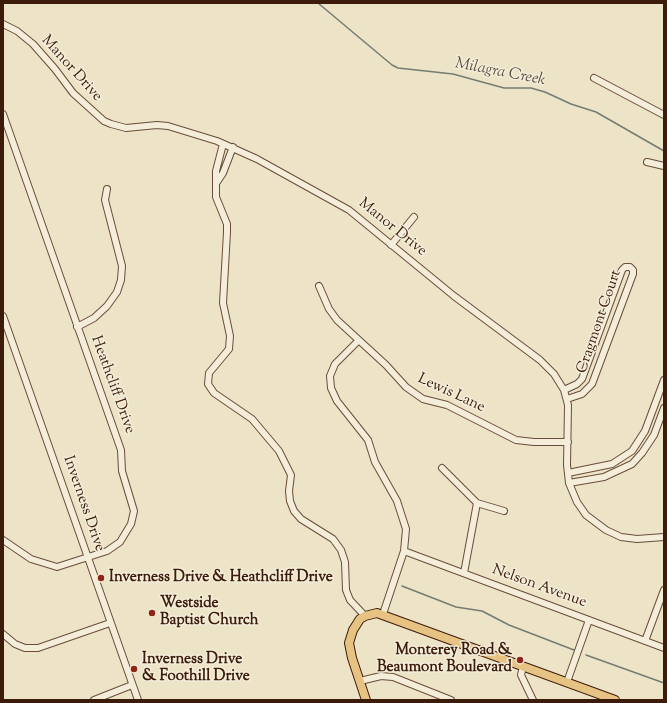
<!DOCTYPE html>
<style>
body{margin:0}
#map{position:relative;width:667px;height:703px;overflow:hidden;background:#ede3c6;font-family:"Sorts Mill Goudy",serif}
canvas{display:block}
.frame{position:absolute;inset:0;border:4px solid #3d1b0b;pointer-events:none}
</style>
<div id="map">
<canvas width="667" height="703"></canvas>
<div class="frame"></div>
</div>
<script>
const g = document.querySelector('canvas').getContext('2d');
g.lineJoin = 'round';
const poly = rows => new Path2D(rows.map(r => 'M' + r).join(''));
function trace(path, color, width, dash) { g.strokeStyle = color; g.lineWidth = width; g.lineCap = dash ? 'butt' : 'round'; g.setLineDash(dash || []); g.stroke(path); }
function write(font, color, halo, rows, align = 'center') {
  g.font = font + ' "Sorts Mill Goudy",serif'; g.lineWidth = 3; g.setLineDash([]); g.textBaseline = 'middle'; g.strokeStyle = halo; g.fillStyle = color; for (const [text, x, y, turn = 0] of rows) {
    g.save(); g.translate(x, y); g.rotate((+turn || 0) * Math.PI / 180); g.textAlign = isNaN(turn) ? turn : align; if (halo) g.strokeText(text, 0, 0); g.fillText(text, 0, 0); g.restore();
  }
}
trace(poly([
 [318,3,392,65,398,68,453,74,504,88,531,88,545,92,571,104,596,112,664,151],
 [402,586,456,607,482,611,509,625,574,650],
 [586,655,664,683]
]), '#757c73', 1.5);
const minor = poly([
 [3,24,17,31,33,44,55,69,73,93,104,121,111,124,126,128,157,125,168,126,217,141,257,159,349,210,454,296,540,360,554,374,564,390,568,405,567,465,569,483,577,502,586,515,606,530,621,537,637,539,664,537],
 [594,78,664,115],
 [3,114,121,450,122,471,134,511,131,524,120,542,107,551,57,567,31,559,3,540],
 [223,144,216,171,216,197,227,224,227,232,223,303,230,336,229,349,209,373,208,384,214,393,252,419,279,451,291,475,289,491,290,501,294,511,301,519,333,539,341,550,345,562,346,590,350,600,365,616],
 [647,162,664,166],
 [217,182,223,173,233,147],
 [391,245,414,217],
 [319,286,329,309,337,320,386,365,406,387,423,399,447,405,516,440,534,442,568,442],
 [3,316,138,700],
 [77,327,94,318,107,306,117,292,121,280,122,266,105,200,107,189],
 [358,341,335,364,330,376,331,388,337,401,368,440,375,462,397,501,406,529,404,551,383,614],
 [564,390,577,384,582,379,622,270,625,267,630,267,633,270,633,274,592,384,582,394,567,399],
 [442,468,477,503,504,511],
 [568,473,612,464,632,451,645,431,664,380],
 [569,483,604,477,632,464,642,453,654,435,664,408],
 [404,551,664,648],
 [464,573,477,503],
 [3,634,15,644,25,648,38,648,110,623],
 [645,641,664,590],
 [523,666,521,675,533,700],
 [360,681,381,676,393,677,451,700],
 [567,682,589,620],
 [94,700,132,685]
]);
const major = poly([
 [366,700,352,658,349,643,353,630,360,619,365,616,377,613,615,700]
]);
trace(minor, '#694d3a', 8);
trace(major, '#3d1b0b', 10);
trace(minor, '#f3edda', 6);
trace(major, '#e6c283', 8);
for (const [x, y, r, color] of [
 [101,578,4,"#8f2418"],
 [152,613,4,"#8f2418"],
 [520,660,4,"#8f2418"],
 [134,669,4,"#8f2418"]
]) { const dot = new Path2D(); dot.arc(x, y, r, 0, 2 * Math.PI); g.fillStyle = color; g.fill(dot); trace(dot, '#f3edda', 1.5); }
write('15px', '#3d1b0b', '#f3edda', [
 ["Manor Drive",71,69,48],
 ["Manor Drive",392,228,39],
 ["Cragmont Court",600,322,-71],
 ["Heathcliff Drive",112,385,70],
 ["Lewis Lane",451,394,25],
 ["Inverness Drive",83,504,71],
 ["Nelson Avenue",539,587,20]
]);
write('bold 15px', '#3d1b0b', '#f3edda', [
 ["Inverness Drive & Heathcliff Drive",109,578],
 ["Westside",160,604],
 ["Baptist Church",160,621],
 ["Monterey Road &",512,651,"right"],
 ["Beaumont Boulevard",512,668,"right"],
 ["Inverness Drive",142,660],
 ["& Foothill Drive",142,677]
], 'left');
write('italic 16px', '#594c3f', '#f3edda', [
 ["Milagra Creek",500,73,11]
]);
</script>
